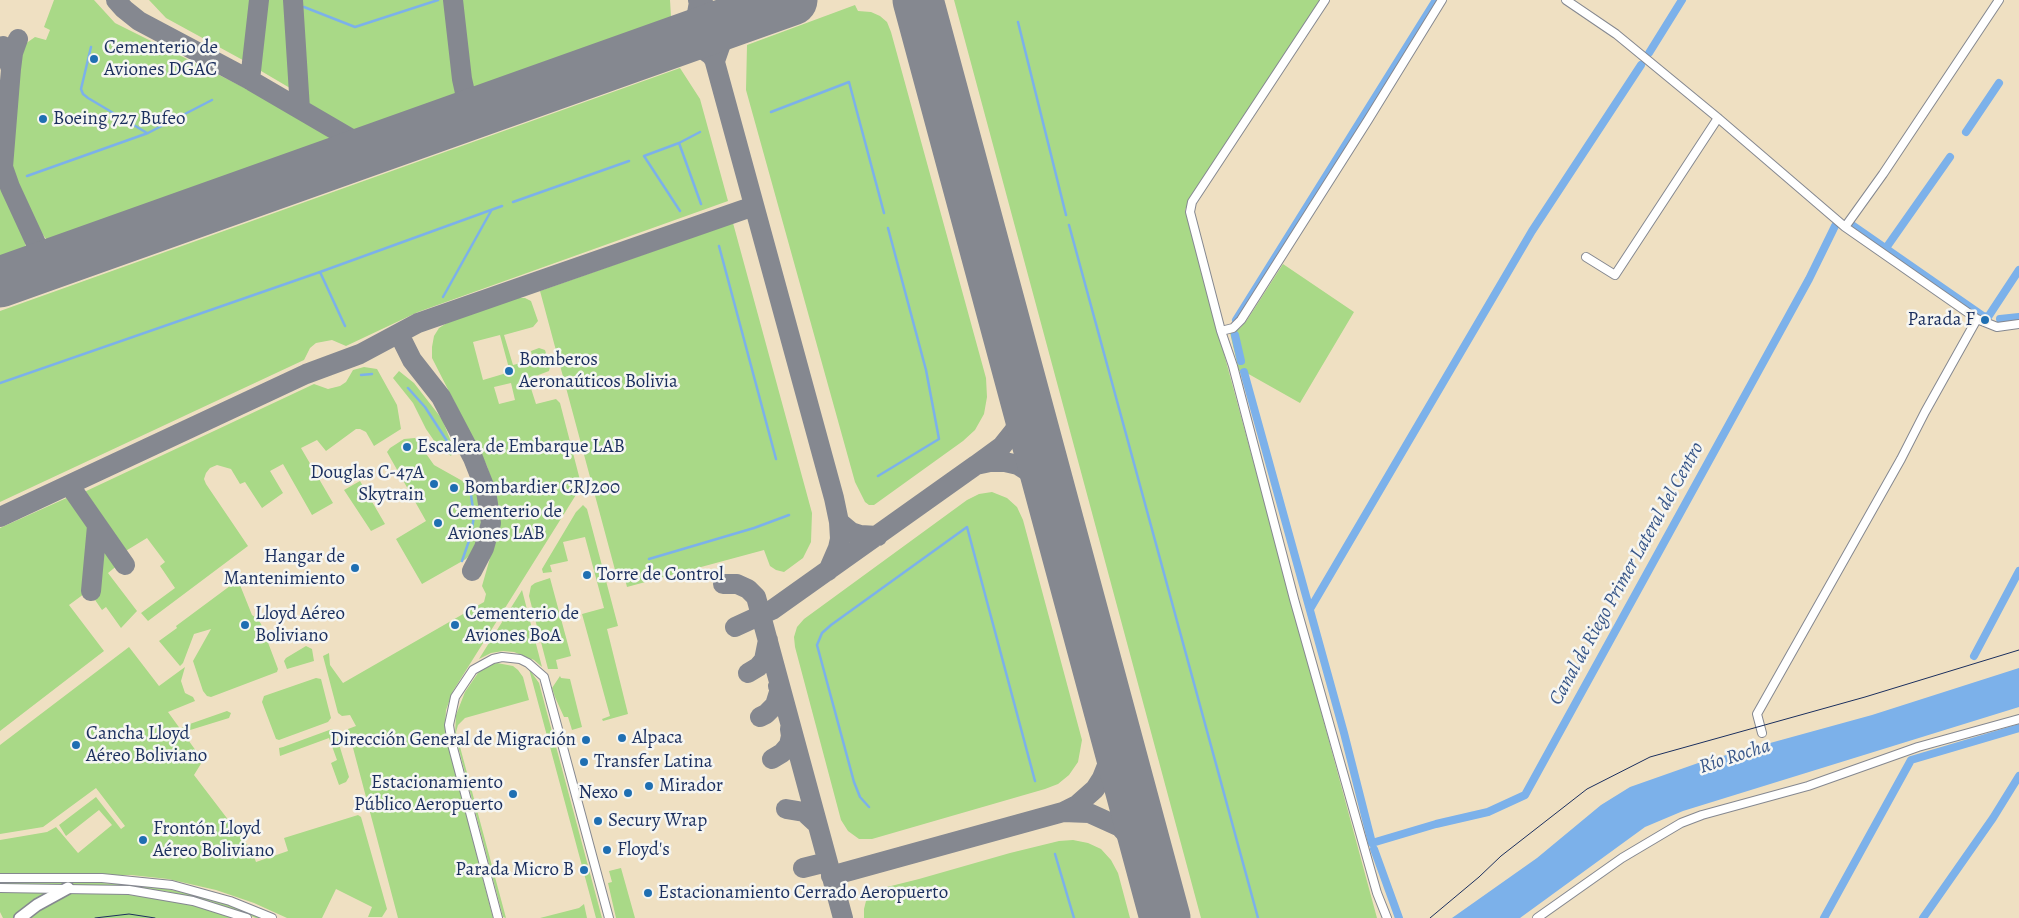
<!DOCTYPE html>
<meta charset="utf-8">
<style>
body{margin:0}
canvas{display:block;background:#efe0c2}
</style>
<canvas width="2019" height="918"></canvas>
<script>
const g = document.querySelector('canvas').getContext('2d');
g.lineJoin = 'round';
function fillPath(path, color) { g.fillStyle = color; g.fill(path, 'evenodd'); }
const poly = rows => new Path2D(rows.map(r => 'M' + r).join(''));
function trace(path, color, width, dash) { g.strokeStyle = color; g.lineWidth = width; g.lineCap = dash ? 'butt' : 'round'; g.setLineDash(dash || []); g.stroke(path); }
function write(font, color, halo, rows, align = 'center') {
  g.font = font + ' Alegreya,serif'; g.lineWidth = 5; g.setLineDash([]); g.textBaseline = 'middle'; g.strokeStyle = halo; g.fillStyle = color; for (const [text, x, y, turn = 0] of rows) {
    g.save(); g.translate(x, y); g.rotate((+turn || 0) * Math.PI / 180); g.textAlign = isNaN(turn) ? turn : align; if (halo) g.strokeText(text, 0, 0); g.fillText(text, 0, 0); g.restore();
  }
}
fillPath(poly([
 [54,0,94,0,115,23,249,90,333,138,47,240,36,226,14,183,9,168,9,151,18,49,35,37,46,40,50,30,44,27],
 [149,0,256,0,250,64,166,18],
 [261,0,290,0,295,91,256,68,255,53],
 [297,0,450,0,463,92,354,131,304,101,299,63],
 [457,0,670,0,671,17,468,90,464,70],
 [954,0,1320,0,1188,203,1185,210,1377,918,1201,918],
 [855,5,858,11,871,12,880,16,887,22,891,32,986,378,987,397,984,414,975,430,963,441,874,505,869,505,865,502,855,482,746,90,747,45],
 [680,68,700,99,728,201,418,312,346,346,332,340,316,343,310,348,304,360,0,502,0,311],
 [0,180,18,217,23,231,26,248,0,258],
 [733,223,812,513,811,542,803,558,784,572,776,570,770,566,764,550,627,587,625,579,618,581,540,291],
 [1283,264,1354,312,1300,403,1245,372,1239,371,1230,333,1240,328,1247,320],
 [518,298,525,298,531,301,538,321,533,327,504,335,513,365,533,360,531,351,539,348,545,350,550,367,549,371,528,379,536,404,556,399,560,403,580,480,579,490,453,691,446,710,445,726,447,741,493,918,398,918,348,729,356,726,350,715,342,716,338,713,323,656,329,653,330,665,343,683,484,602,486,594,482,586,498,530,497,498,487,466,432,358,432,347,434,336,439,328,450,321],
 [500,335,510,372,483,380,473,342],
 [511,383,515,400,499,404,494,387],
 [364,367,377,369,397,405,401,429,374,446,366,432,360,429,356,429,326,451,317,440,301,448,333,503,312,515,283,464,270,471,283,493,262,508,245,482,240,484,231,469,217,465,210,468,206,473,204,479,206,484,248,546,148,621,141,613,175,588,160,566,165,562,147,538,124,552,82,493,314,384,328,389,340,386,346,382,353,370],
 [399,371,414,383,442,419,454,449,451,456,437,445,426,429,413,403,393,378],
 [415,438,434,465,475,488,480,501,481,524,476,548,466,559,422,584,396,539,426,521,387,452,390,448,404,439],
 [360,481,385,524,371,531,344,490],
 [992,492,1007,498,1017,507,1023,520,1082,740,1078,762,1069,775,1058,784,1045,789,872,839,859,839,848,831,841,820,795,647,794,637,797,627,804,619,967,500,979,494],
 [71,496,91,525,88,591,69,605,104,651,0,731,0,528],
 [583,505,587,509,618,626,607,629,628,714,603,721,602,719,610,716,582,614,604,608,585,537,563,542,568,561,550,565,552,572,543,573,542,569,576,512],
 [104,544,118,565,108,573,137,611,121,628,106,607,102,610,93,597],
 [550,578,571,656,556,660,558,669,548,669,529,596,531,586,535,583],
 [238,580,252,615,258,619,261,624,278,669,277,672,211,697,207,696,203,691,193,661,211,629,194,634,183,663,180,666,159,641,177,628,176,626],
 [522,590,542,667,534,660,514,652,503,651,491,653,479,659],
 [306,646,312,649,314,661,287,669,284,661,286,658],
 [129,647,159,686,185,667,181,681,185,693,193,697,195,701,168,712,199,755,202,762,194,775,252,851,256,862,288,851,284,838,358,815,361,817,387,909,382,917,368,917,372,907,336,889,322,918,287,918,254,903,216,890,168,879,131,875,0,875,0,840,47,832,56,827,78,853,112,825,99,810,66,836,59,825,96,797,121,829,125,826,96,788,43,827,0,834,0,745],
 [497,663,513,666,518,670,523,677,529,700,465,718,458,725,456,732,506,918,503,917,455,735,456,715,465,692,478,673,487,666],
 [529,669,539,683,602,918,596,918],
 [560,676,561,678,570,679,582,727,572,730,568,717,564,717,555,697,552,688],
 [316,678,321,679,331,718,328,722,279,740,276,739,262,702,264,696],
 [227,711,231,713,229,718,187,731,182,728,184,726],
 [332,729,335,731,349,777,346,782,339,785,331,763,337,760,329,738,280,756,279,748,283,747],
 [1073,840,1088,843,1101,849,1111,860,1118,873,1130,918,864,918,864,909,866,901,875,890,919,879,1010,853,1059,841],
 [621,868,635,918,616,918,608,883,612,882,609,871],
 [0,881,85,882,152,886,196,895,230,904,265,918,256,918,212,902,165,891,85,885,0,884],
 [0,891,51,892,22,910,13,918,3,918,0,912],
 [66,893,108,893,161,898,208,909,237,918,28,918,39,908],
 [584,904,587,918,540,918,579,908]
]), '#a9d987');
fillPath(poly([
 [2019,668,2019,707,1683,811,1645,827,1520,918,1452,918,1537,858,1601,805,1630,787,1701,762,1872,715]
]), '#7cb1ea');
trace(poly([
 [304,7,355,27,438,0],
 [1018,22,1066,215],
 [91,47,81,89,83,94,88,98,147,133],
 [771,112,849,82,884,213],
 [679,143,701,204],
 [27,176,148,133,212,100],
 [513,202,629,161],
 [680,211,644,156,679,143,700,132],
 [1069,225,1258,918],
 [719,246,776,459],
 [320,272,345,326],
 [443,297,491,211],
 [361,375,372,374],
 [0,383,320,272,502,206],
 [408,388,425,407,447,441],
 [878,476,939,439,926,370,888,228],
 [649,559,754,528,789,515],
 [462,561,471,535,474,516,471,495],
 [869,807,860,797,854,782,817,645,822,633,831,625,967,527,1035,781],
 [1055,854,1074,918]
]), '#7cb1ea', 2.5);
trace(poly([
 [1649,53,1682,0],
 [1966,132,1999,83],
 [1852,225,1983,316,1988,317,2019,270],
 [1886,248,1950,157],
 [2000,319,2019,317],
 [1236,320,1436,0],
 [1235,335,1241,361],
 [1244,372,1344,733,1372,843,1436,824,1488,812,1525,795,1809,279,1835,226],
 [1310,609,1532,231,1641,65],
 [1974,656,2019,571],
 [1374,849,1399,918],
 [1824,918,1911,760,2019,728],
 [1923,918,1993,818,2019,776]
]), '#7cb1ea', 8);
trace(poly([
 [116,0,124,9,139,21,250,80,370,150],
 [293,0,300,109],
 [453,0,462,79,470,115],
 [698,0,834,498,839,522],
 [913,0,922,13],
 [699,2,716,16,732,19,745,17,729,30,723,38,715,61],
 [699,2,696,19,692,27,675,42,697,45,711,55,715,61],
 [3,46,11,69,13,53,18,39],
 [11,69,3,167,10,187,46,265],
 [250,80,259,0],
 [399,334,412,360,441,397,473,458,486,491,491,523,484,548,472,571],
 [1021,383,1019,420,1014,431,1002,446,976,465,990,462,1005,462,1018,465,1029,472,1039,480,1054,505],
 [70,486,125,565],
 [0,517,306,374,360,354,418,323,754,206],
 [828,571,838,548,840,539,839,522,851,532,860,535,878,536],
 [723,584,737,584,748,589,756,597,843,918],
 [91,591,97,526],
 [735,627,772,610,976,465],
 [748,673,758,667,764,660,768,640],
 [760,717,766,714,775,705,780,689,778,686],
 [1114,727,1108,763,1102,778,1095,789,1077,805,1063,812,1089,813,1120,827,1144,853,1153,872],
 [772,759,782,753,789,745,791,736,790,729],
 [786,809,804,812,817,824],
 [803,868,827,862],
 [831,876,1063,812]
]), '#858890', 20);
trace(poly([
 [918,0,1165,918],
 [0,282,792,0]
]), '#858890', 51);
const minor = poly([
 [1325,0,1192,202,1190,212,1221,331,1233,366,1294,599,1377,893,1387,918],
 [1566,0,1616,34,1718,118,1845,227,1977,319,1997,327,2019,324],
 [1845,227,1883,174,1999,0],
 [1586,257,1615,275,1718,118],
 [1221,331,1233,328,1241,320,1368,120,1442,0],
 [1762,733,1757,714,1901,459,1925,412,1977,319],
 [0,878,102,878,172,885,230,901,272,918],
 [0,888,129,890,193,901,247,918],
 [498,918,452,744,449,725,455,697,473,670,493,659,502,657,520,659,528,663,544,677,609,918],
 [1537,918,1622,858,1681,823,1702,815,1808,786,1918,747,2019,719]
]);
const highway = poly([
 [20,918,37,905,68,888]
]);
trace(minor, '#858890', 10);
trace(highway, '#858890', 14);
trace(minor, '#fff', 8);
trace(highway, '#fff', 11);
trace(poly([
 [95,918,129,914,155,918],
 [1430,918,1479,877,1501,856,1587,789,1650,757,1865,697,2019,650]
]), '#1b2f5e', 1);
for (const [x, y, r, color] of [
 [94,59,5,"#1f6fb2"],
 [43,119,5,"#1f6fb2"],
 [1985,320,5,"#1f6fb2"],
 [509,371,5,"#1f6fb2"],
 [407,447,5,"#1f6fb2"],
 [434,484,5,"#1f6fb2"],
 [454,488,5,"#1f6fb2"],
 [438,523,5,"#1f6fb2"],
 [355,568,5,"#1f6fb2"],
 [587,575,5,"#1f6fb2"],
 [245,625,5,"#1f6fb2"],
 [455,625,5,"#1f6fb2"],
 [622,738,5,"#1f6fb2"],
 [586,740,5,"#1f6fb2"],
 [76,745,5,"#1f6fb2"],
 [584,762,5,"#1f6fb2"],
 [649,786,5,"#1f6fb2"],
 [628,793,5,"#1f6fb2"],
 [513,794,5,"#1f6fb2"],
 [598,821,5,"#1f6fb2"],
 [143,840,5,"#1f6fb2"],
 [607,850,5,"#1f6fb2"],
 [584,870,5,"#1f6fb2"],
 [648,893,5,"#1f6fb2"]
]) { const dot = new Path2D(); dot.arc(x, y, r, 0, 2 * Math.PI); g.fillStyle = color; g.fill(dot); trace(dot, '#f6f6f2', 2); }
write('19px', '#1b2f5e', '#f6f6f2', [
 ["Cementerio de",104,48],
 ["Aviones DGAC",104,70],
 ["Boeing 727 Bufeo",53,119],
 ["Parada F",1975,320,"right"],
 ["Bomberos",519,360],
 ["Aeronaúticos Bolivia",519,382],
 ["Escalera de Embarque LAB",417,447],
 ["Douglas C-47A",424,473,"right"],
 ["Skytrain",424,495,"right"],
 ["Bombardier CRJ200",464,488],
 ["Cementerio de",448,512],
 ["Aviones LAB",448,534],
 ["Hangar de",345,557,"right"],
 ["Mantenimiento",345,579,"right"],
 ["Torre de Control",597,575],
 ["Lloyd Aéreo",255,614],
 ["Boliviano",255,636],
 ["Cementerio de",465,614],
 ["Aviones BoA",465,636],
 ["Cancha Lloyd",86,734],
 ["Aéreo Boliviano",86,756],
 ["Alpaca",632,738],
 ["Dirección General de Migración",576,740,"right"],
 ["Transfer Latina",594,762],
 ["Estacionamiento",503,783,"right"],
 ["Público Aeropuerto",503,805,"right"],
 ["Mirador",659,786],
 ["Nexo",618,793,"right"],
 ["Secury Wrap",608,821],
 ["Frontón Lloyd",153,829],
 ["Aéreo Boliviano",153,851],
 ["Floyd's",617,850],
 ["Parada Micro B",574,870,"right"],
 ["Estacionamiento Cerrado Aeropuerto",658,893]
], 'left');
write('italic 20px', '#385688', '#f6f6f2', [
 ["Canal de Riego Primer Lateral del Centro",1627,574,-61],
 ["Río Rocha",1735,757,-18]
]);
</script>
